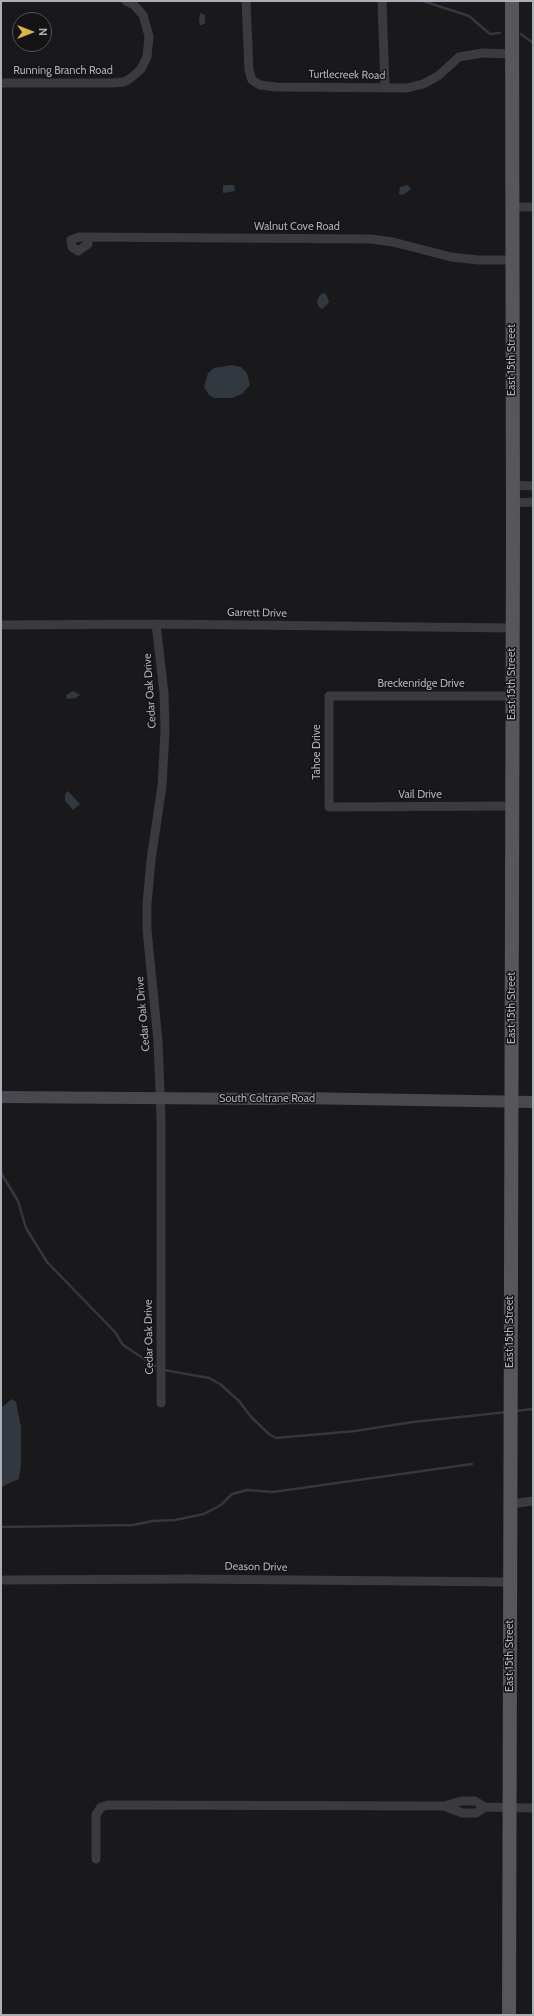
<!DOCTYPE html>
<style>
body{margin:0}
#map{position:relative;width:534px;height:2016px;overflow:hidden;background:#19181a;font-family:Cabin,sans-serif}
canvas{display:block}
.frame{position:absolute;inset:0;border:2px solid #acafb8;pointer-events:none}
.north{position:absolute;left:12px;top:12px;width:40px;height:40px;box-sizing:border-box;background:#141315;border:1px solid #515156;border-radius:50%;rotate:90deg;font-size:11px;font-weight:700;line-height:16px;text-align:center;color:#acafb8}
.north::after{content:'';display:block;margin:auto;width:14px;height:18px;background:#ddb54d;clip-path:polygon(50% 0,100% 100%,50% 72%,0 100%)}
</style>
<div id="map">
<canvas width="534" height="2016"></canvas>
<div class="frame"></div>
<div class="north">N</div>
</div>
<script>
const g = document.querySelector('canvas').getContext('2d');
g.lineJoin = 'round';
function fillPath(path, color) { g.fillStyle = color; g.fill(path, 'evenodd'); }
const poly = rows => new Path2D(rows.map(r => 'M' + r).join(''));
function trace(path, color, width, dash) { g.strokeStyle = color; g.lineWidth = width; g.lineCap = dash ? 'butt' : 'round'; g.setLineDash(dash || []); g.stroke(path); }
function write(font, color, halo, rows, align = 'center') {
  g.font = font + ' Cabin,sans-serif'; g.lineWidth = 3; g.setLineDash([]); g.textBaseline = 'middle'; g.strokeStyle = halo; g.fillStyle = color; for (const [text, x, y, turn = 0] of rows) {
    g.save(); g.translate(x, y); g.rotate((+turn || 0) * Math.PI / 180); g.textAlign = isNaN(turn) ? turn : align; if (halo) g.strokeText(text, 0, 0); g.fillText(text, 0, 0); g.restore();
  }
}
fillPath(poly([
 [200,13,205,15,205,23,202,25,200,25,199,21],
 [223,185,234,185,235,191,223,193],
 [408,185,411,189,403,195,399,194,400,187],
 [322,293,326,294,329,301,328,304,322,309,318,306,317,300],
 [232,365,241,367,247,373,250,385,242,394,232,398,214,398,209,395,204,387,208,373,214,368],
 [73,691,80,695,76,698,67,699,66,695],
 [68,791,80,804,73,810,65,801,65,794],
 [12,1399,16,1402,21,1427,21,1464,19,1479,1,1487,1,1408]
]), '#32383f');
trace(poly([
 [423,1,469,16,490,34,500,33],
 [521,34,533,43],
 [1,1173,18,1201,26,1228,47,1262,115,1332,123,1345,155,1366],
 [164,1370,209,1378,220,1384,239,1401,251,1417,269,1434,276,1438,355,1431,413,1422,507,1412],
 [515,1411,533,1409],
 [1,1527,133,1525,153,1521,175,1520,204,1514,221,1505,232,1494,247,1490,273,1492,472,1464]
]), '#32383f', 2.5);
trace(poly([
 [246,1,249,70,252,80,260,85,276,87,407,88,423,84,438,76,459,57,483,53,512,54],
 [382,1,385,87],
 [1,83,112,83,124,82,131,78,141,69,147,57,149,36,143,15,134,5,126,1],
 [512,207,533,207],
 [88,237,88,244,78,251,72,247,71,240,79,237,371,239,393,242,451,257,478,260,512,260],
 [513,485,533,486],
 [513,503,533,502],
 [156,624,164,693,165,731,162,786,151,860,147,904,147,930,158,1041,161,1118,161,1403],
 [1,625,156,624,513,628],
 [511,806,329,807,329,696,512,696],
 [511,1504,533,1501],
 [1,1580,190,1579,511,1582],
 [444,1806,462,1813,476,1813,485,1807],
 [96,1859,96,1815,101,1807,108,1805,444,1806,462,1801,475,1801,485,1807,533,1808]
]), '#3a3a3f', 9);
trace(poly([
 [1,1097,271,1099,298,1098,533,1102]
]), '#48494f', 12);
trace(poly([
 [509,2015,513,531,512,1]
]), '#56575d', 14);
write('11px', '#acafb8', '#141315', [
 ["Running Branch Road",63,71],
 ["Turtlecreek Road",347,75,1],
 ["Walnut Cove Road",297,227],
 ["East 15th Street",512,360,-90],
 ["Garrett Drive",257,613,1],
 ["Breckenridge Drive",421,684],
 ["East 15th Street",512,684,-90],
 ["Cedar Oak Drive",150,691,-94],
 ["Tahoe Drive",317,752,-90],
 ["Vail Drive",420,795],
 ["East 15th Street",512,1008,-90],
 ["Cedar Oak Drive",143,1014,-95],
 ["South Coltrane Road",267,1099],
 ["East 15th Street",510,1332,-90],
 ["Cedar Oak Drive",149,1337,-91],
 ["Deason Drive",256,1567,1],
 ["East 15th Street",510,1656,-90]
]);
</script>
